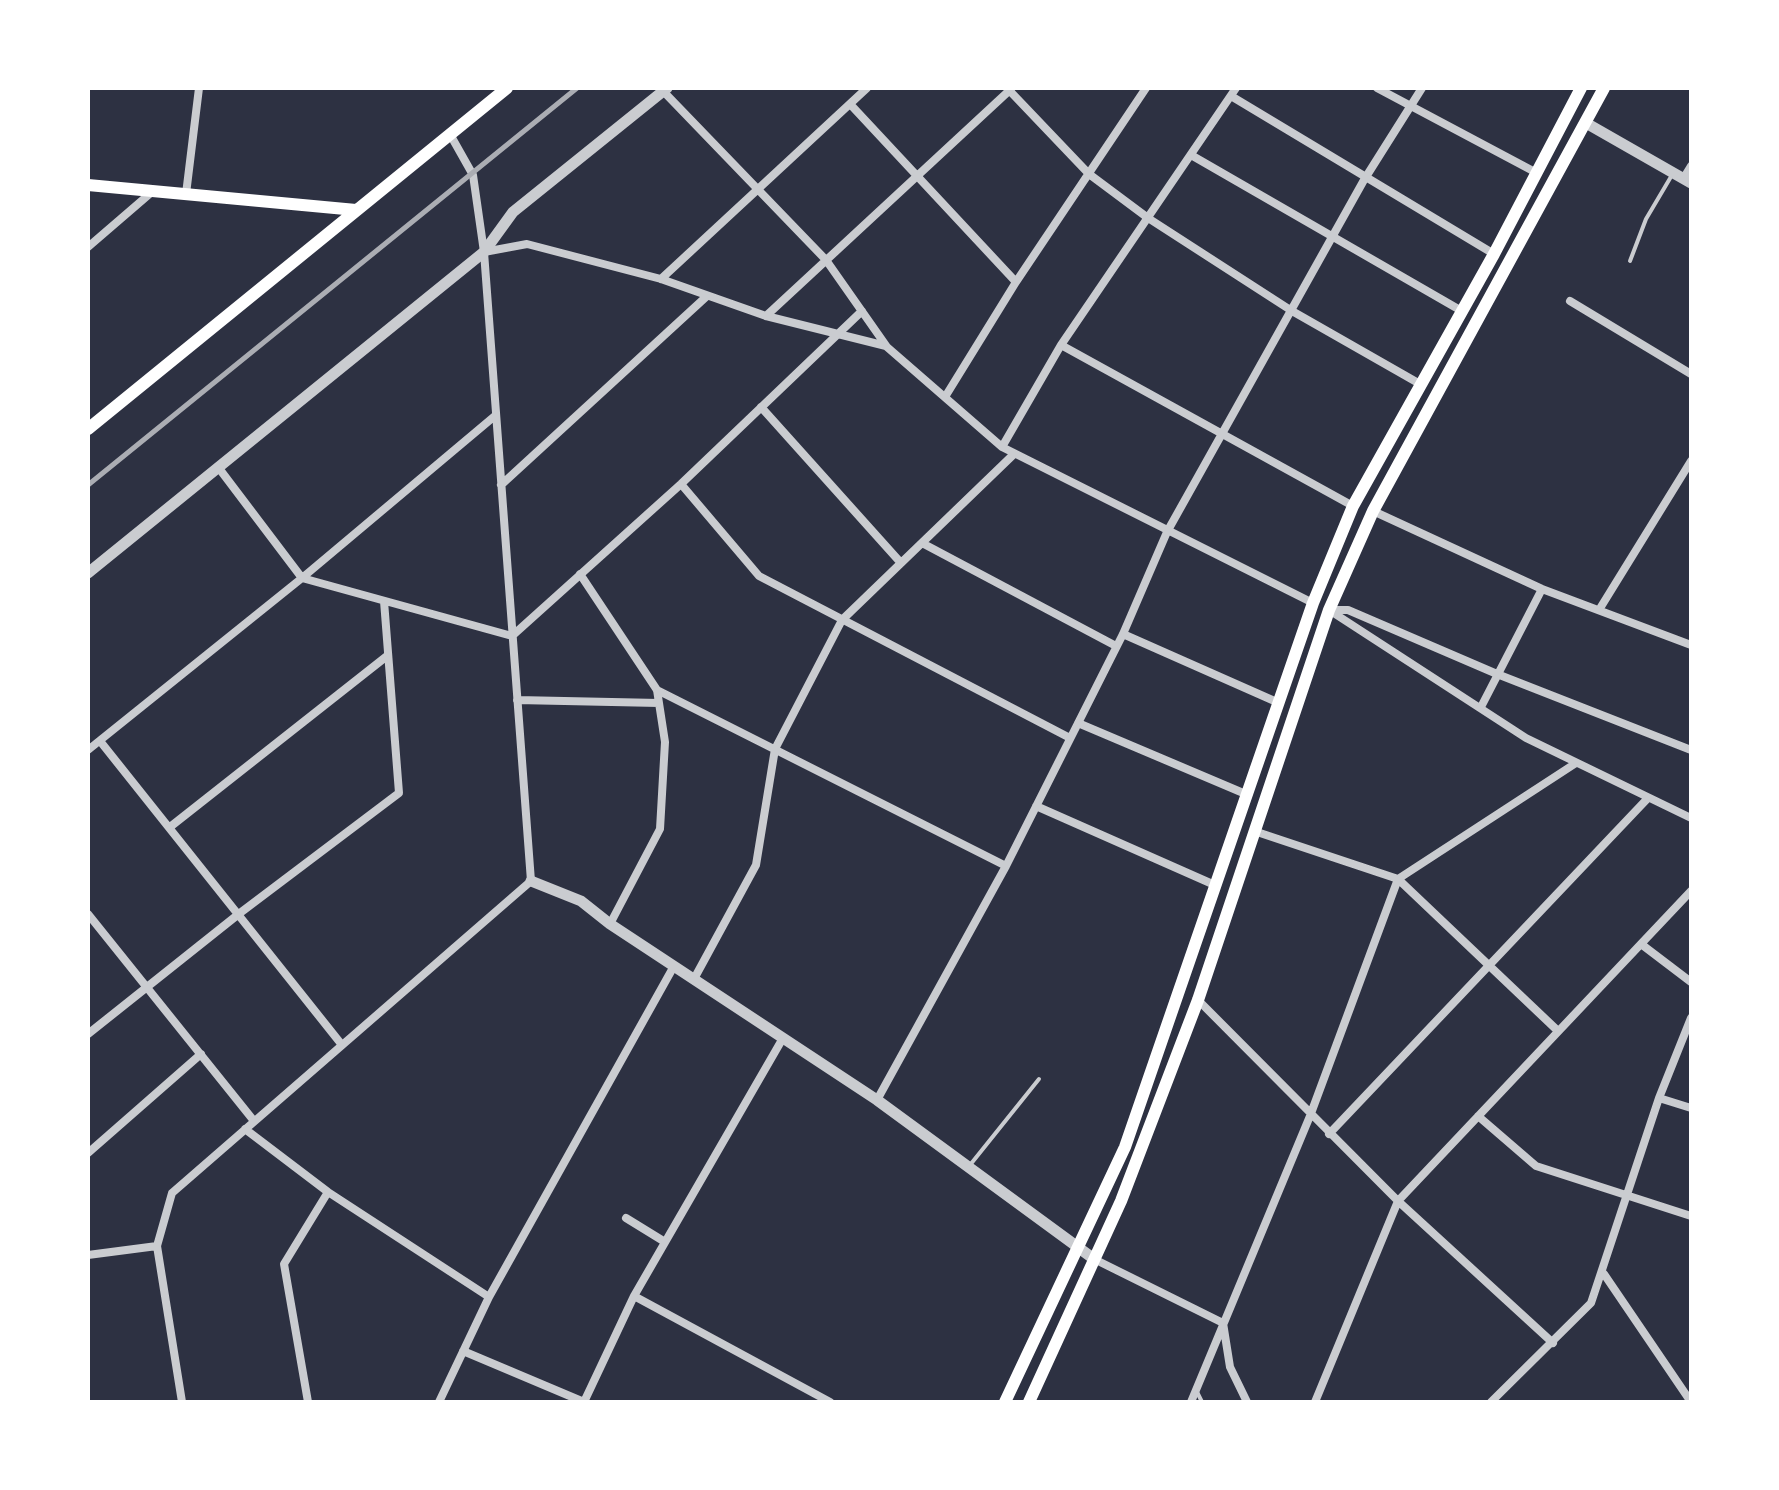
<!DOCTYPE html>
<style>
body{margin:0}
#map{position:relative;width:1779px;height:1490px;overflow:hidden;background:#2d3142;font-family:Rubik,sans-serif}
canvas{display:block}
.frame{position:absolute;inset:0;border:90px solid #fff;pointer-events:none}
</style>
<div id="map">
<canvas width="1779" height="1490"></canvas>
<div class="frame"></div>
</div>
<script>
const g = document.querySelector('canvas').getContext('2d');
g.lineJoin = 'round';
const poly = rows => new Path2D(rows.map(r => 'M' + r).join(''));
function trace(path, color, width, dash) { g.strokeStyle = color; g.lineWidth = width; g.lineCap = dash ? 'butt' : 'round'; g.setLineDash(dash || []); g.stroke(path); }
trace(poly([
 [1630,261,1646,219,1672,175],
 [970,1165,1039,1079],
 [1196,1390,1202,1402]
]), '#caccd0', 4);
trace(poly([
 [1007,88,1089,174,1148,218,1292,311,1420,384],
 [1377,88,1535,172],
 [663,91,826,260,887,347,1002,447,1313,603],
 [1231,96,1494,254],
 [850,104,1016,282],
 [1191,155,1460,310],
 [1683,179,1691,166],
 [186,194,199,88],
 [88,247,153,191],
 [484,252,527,244,661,279,766,316,886,346],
 [661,279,867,88],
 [1570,301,1691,374],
 [766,316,1011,89],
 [1061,345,1353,506],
 [945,397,1016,282,1146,88],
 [761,407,901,563],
 [1002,447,1061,345,1236,88],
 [218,467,302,578,512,636,681,484,862,311],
 [681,484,759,576,1070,738],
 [501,485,707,296],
 [1373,511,1542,589,1691,645],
 [922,543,1116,646],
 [580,574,657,690,665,742,660,829,610,924],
 [1329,610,1526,738,1691,818],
 [1330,610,1348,610,1497,674,1691,750],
 [1599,610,1691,461],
 [1123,634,1279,703],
 [657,690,1006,866],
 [517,700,659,703],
 [1481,707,1542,589],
 [1078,723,1248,795],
 [100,741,342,1045],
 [88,750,302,578,496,415],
 [1036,806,1217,886],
 [170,827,387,656],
 [1257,832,1398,879,1558,1031],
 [88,914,254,1121],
 [1641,944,1691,982],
 [694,979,756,865,775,749,842,620,1014,454],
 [1198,1000,1398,1201,1553,1343],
 [88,1034,240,913,399,793,384,601],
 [1659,1098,1691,1108],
 [877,1100,1006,866,1123,634,1167,532,1364,180,1422,88],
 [1478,1116,1536,1166,1691,1216],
 [245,1129,328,1192,489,1297],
 [1329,1134,1648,798],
 [88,1153,201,1054],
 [626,1218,665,1242],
 [88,1255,157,1246],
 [1094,1259,1223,1323,1230,1367,1247,1402],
 [1604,1274,1691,1402],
 [634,1296,830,1402],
 [463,1351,584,1402],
 [182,1402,157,1246,172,1193,531,881,484,252,473,175,451,136],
 [308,1402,284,1264,328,1192],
 [439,1402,489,1297,674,966],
 [584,1402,634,1296,783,1038],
 [1191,1402,1310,1116,1398,879,1576,763],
 [1315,1402,1398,1201,1691,891],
 [1491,1402,1591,1303,1659,1098,1691,1018]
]), '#caccd0', 8);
trace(poly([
 [1586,123,1691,183],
 [88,573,484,252,513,212,667,88],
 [531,881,581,901,610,924,877,1100,1094,1259]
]), '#caccd0', 11);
trace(poly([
 [88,185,356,210],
 [88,429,507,88],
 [1005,1402,1125,1147,1313,603,1353,506,1494,254,1581,88],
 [1029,1402,1121,1201,1198,1000,1329,610,1373,511,1604,88]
]), '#fff', 12);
trace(poly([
 [88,485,577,88]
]), '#abadb3', 5);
</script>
